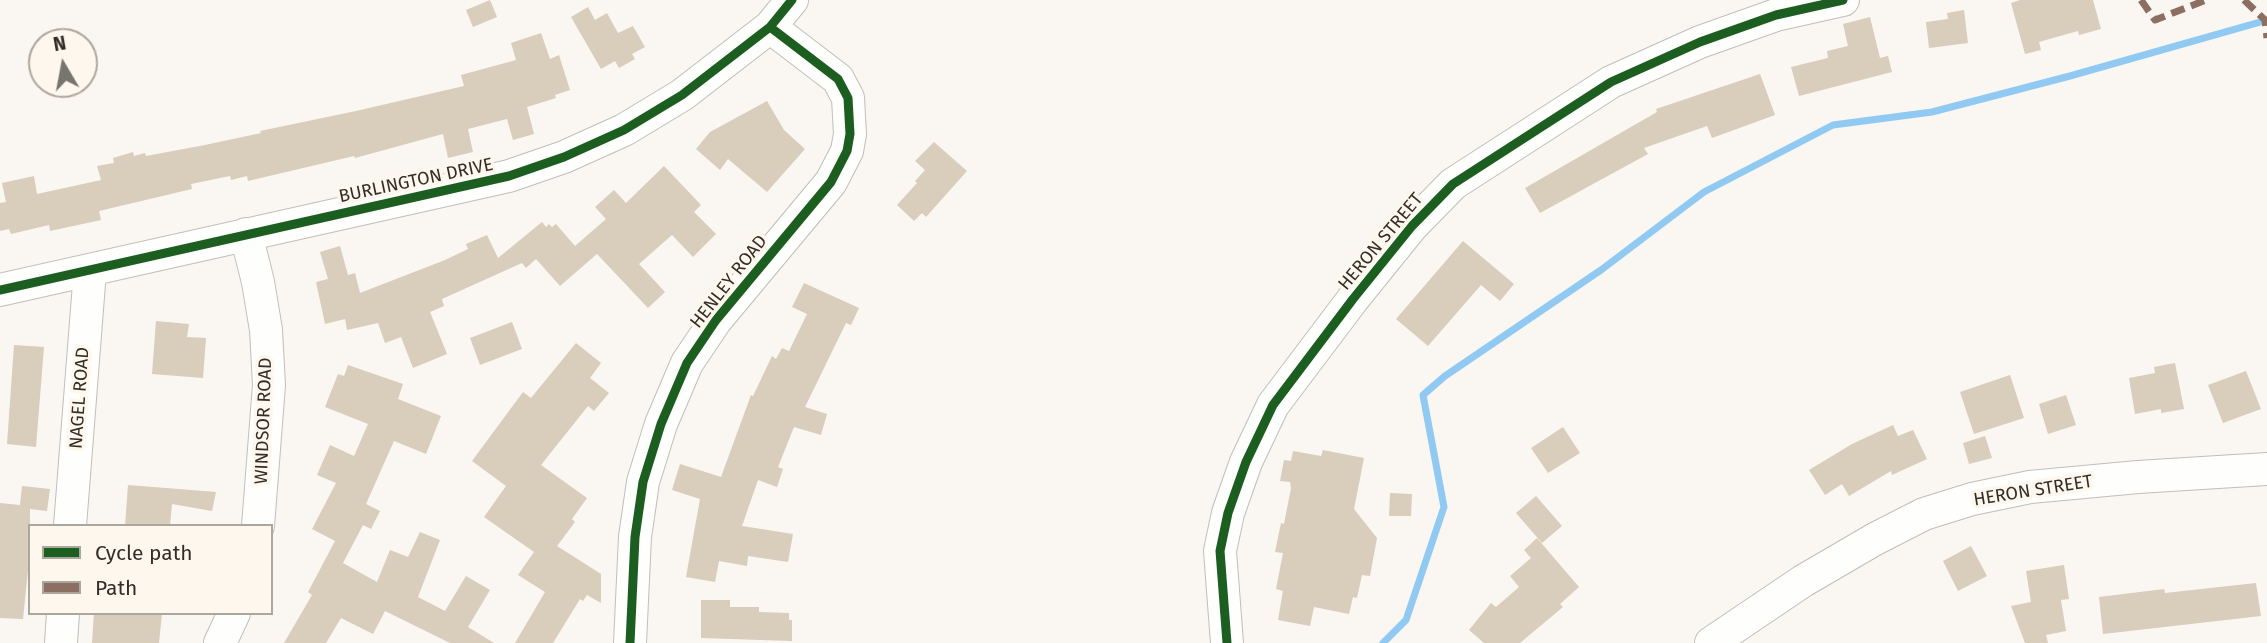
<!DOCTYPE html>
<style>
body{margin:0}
#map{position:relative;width:2267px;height:643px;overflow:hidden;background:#faf6f1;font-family:"Fira Sans",sans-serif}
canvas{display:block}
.legend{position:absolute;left:28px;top:524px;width:245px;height:91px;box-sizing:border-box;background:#fef7ed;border:2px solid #aca79e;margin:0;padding:9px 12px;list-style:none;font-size:21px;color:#322e27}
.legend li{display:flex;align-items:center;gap:14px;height:35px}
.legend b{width:35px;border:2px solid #aca79e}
.north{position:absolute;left:28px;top:28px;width:70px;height:70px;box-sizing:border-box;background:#fef7ed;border:2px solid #aca79e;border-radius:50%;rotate:350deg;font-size:19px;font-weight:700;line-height:28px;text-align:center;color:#322e27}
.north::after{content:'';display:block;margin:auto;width:24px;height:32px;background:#78746e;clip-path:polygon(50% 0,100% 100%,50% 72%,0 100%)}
</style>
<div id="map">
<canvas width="2267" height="643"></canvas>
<ul class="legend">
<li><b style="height:9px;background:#1b5e20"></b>Cycle path</li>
<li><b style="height:9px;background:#8d6e63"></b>Path</li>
</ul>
<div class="north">N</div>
</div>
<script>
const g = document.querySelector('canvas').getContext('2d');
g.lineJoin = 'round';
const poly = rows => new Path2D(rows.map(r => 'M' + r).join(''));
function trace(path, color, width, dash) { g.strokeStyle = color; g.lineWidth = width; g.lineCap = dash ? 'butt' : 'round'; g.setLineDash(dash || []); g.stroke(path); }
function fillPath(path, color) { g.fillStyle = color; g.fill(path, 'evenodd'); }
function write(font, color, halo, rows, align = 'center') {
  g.font = font + ' "Fira Sans",sans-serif'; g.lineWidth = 7; g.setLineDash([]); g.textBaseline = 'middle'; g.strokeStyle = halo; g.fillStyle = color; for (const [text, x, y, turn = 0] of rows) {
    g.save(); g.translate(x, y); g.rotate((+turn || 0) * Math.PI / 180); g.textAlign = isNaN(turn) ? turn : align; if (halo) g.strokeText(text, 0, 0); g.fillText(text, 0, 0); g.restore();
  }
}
trace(poly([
 [1383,643,1406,620,1444,507,1423,395,1445,376,1601,270,1704,192,1833,125,1932,112,2070,76,2267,20]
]), '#90c9f2', 7);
fillPath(poly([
 [490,0,497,17,473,27,466,10],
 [2020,0,2093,0,2101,29,2079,35,2078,31,2039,42,2041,50,2025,54,2011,3],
 [588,7,595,20,607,13,618,33,633,26,645,47,632,54,635,59,619,68,615,61,601,69,571,17],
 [1964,10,1968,43,1929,48,1926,22,1948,19,1947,13],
 [1870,17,1880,58,1888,56,1892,72,1799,96,1791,67,1828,58,1827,51,1848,46,1843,24],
 [541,33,550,59,559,55,570,90,555,95,556,98,527,107,534,134,513,140,507,119,468,129,473,152,448,158,443,134,355,158,354,156,248,181,247,176,231,180,230,176,191,184,192,189,99,211,101,220,50,231,49,225,11,234,9,229,0,231,0,203,6,202,2,183,34,176,37,194,101,180,97,166,114,163,113,158,133,152,134,156,145,153,146,156,205,145,261,133,260,131,356,111,464,86,461,75,516,60,511,43],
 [1760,74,1775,115,1712,138,1707,126,1644,148,1648,154,1540,213,1525,188,1657,112,1656,109],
 [767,101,784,130,805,149,767,192,728,159,720,170,696,149,710,132],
 [934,142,967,171,926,217,922,213,914,221,897,205,917,183,915,181,925,170,915,161],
 [664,166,701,205,694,212,716,234,693,257,672,235,639,264,665,292,648,308,597,254,560,286,536,259,526,268,522,263,442,299,444,306,430,312,447,354,413,368,401,337,385,343,378,323,347,330,345,319,325,324,316,282,328,279,320,252,340,246,348,275,355,273,360,293,445,260,468,249,466,244,487,235,498,258,542,222,546,227,549,224,552,227,556,224,575,246,606,219,595,207,614,190,626,203],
 [1463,241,1514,284,1500,301,1481,285,1428,346,1396,319],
 [804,283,859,308,851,325,846,323,805,407,827,414,821,435,794,427,778,467,783,469,777,487,758,480,742,526,793,534,788,562,748,556,747,566,719,561,715,582,686,577,700,499,672,490,680,464,721,477,751,395,753,396,772,356,776,359,782,348,789,351,807,314,792,307],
 [156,321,189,324,187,337,206,338,203,378,152,374],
 [512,322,522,349,480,365,470,338],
 [576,343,601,363,590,378,609,393,594,411,588,406,541,465,587,498,572,519,575,522,557,546,601,574,601,603,587,595,583,601,580,599,553,643,515,643,545,592,518,575,534,552,484,517,506,486,472,461,523,392,531,398],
 [14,345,44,347,36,447,7,444],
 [2175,363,2184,409,2161,413,2161,409,2135,414,2129,378,2155,373,2154,367],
 [348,365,403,384,398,399,441,416,426,454,394,441,366,504,380,511,371,529,363,525,343,563,377,582,390,550,408,557,420,532,440,540,418,597,445,611,466,576,490,590,468,627,494,643,450,643,385,611,373,634,341,618,326,643,284,643,312,595,308,592,335,541,312,529,336,483,317,475,330,445,354,456,368,424,325,407,338,374,344,376],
 [2246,371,2261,409,2223,423,2208,385],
 [2010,375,2024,418,1974,434,1960,392],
 [2066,395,2076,425,2048,434,2039,404],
 [1893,425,1898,436,1913,430,1927,459,1892,475,1891,471,1849,496,1842,484,1825,495,1809,470,1852,444],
 [1563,427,1580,453,1548,473,1531,448],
 [1985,436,1992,458,1969,464,1963,443],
 [1323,450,1364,458,1354,509,1377,538,1370,576,1362,575,1357,598,1353,597,1349,614,1314,607,1310,626,1278,620,1283,591,1276,589,1283,553,1275,552,1281,523,1284,524,1291,488,1290,482,1280,481,1284,460,1291,461,1293,451,1321,456],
 [128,485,216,492,212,511,172,504,170,526,125,526],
 [22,486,50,489,47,511,30,509,30,551,23,619,0,618,0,503,20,505],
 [1390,493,1412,494,1411,516,1389,516],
 [1536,496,1562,526,1542,543,1516,513],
 [1537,538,1579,587,1560,604,1563,607,1520,643,1484,643,1469,630,1491,603,1496,607,1519,587,1510,576,1531,558,1524,550],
 [1971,546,1987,576,1958,591,1943,561],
 [2064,565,2069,599,2061,600,2066,631,2046,635,2048,643,2025,643,2011,606,2031,602,2026,571],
 [2256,583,2261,616,2103,634,2099,597,2164,589,2165,593],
 [701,600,730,600,730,607,759,607,759,612,789,613,789,620,792,620,792,641,701,638],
 [94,613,162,613,159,643,92,643]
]), '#d9cdbb');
const minor = poly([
 [246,234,258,282,266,330,269,385,258,526],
 [0,290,509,176,564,157,624,130,682,95,770,27,792,0],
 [70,526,90,271],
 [61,643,63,613],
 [220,643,234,613],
 [630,643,635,537,643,482,661,424,687,363,716,320,831,182,847,151,850,134,848,98,838,79,770,27],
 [1227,643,1220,551,1228,513,1246,462,1273,405,1353,299,1412,226,1453,184,1611,82,1700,42,1776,15,1843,0],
 [1711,643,1803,581,1875,539,1924,514,1972,499,2030,487,2138,477,2267,469]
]);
trace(minor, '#c2beb9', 34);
trace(minor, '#fefefd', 32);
trace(poly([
 [2141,0,2155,20,2206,0],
 [2244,0,2265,20,2267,38]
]), '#8d6e63', 7, [14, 7]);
trace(poly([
 [0,290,509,176,564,157,624,130,682,95,770,27,792,0],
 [630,643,635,537,643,482,661,424,687,363,716,320,831,182,847,151,850,134,848,98,838,79,770,27],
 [1227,643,1220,551,1228,513,1246,462,1273,405,1353,299,1412,226,1453,184,1611,82,1700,42,1776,15,1843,0]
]), '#1b5e20', 9);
write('18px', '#322e27', '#fef7ed', [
 ["BURLINGTON DRIVE",416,181,-12],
 ["HERON STREET",1381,242,-50],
 ["HENLEY ROAD",729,282,-52],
 ["NAGEL ROAD",80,398,-86],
 ["WINDSOR ROAD",264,421,-88],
 ["HERON STREET",2033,491,-9]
]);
</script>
